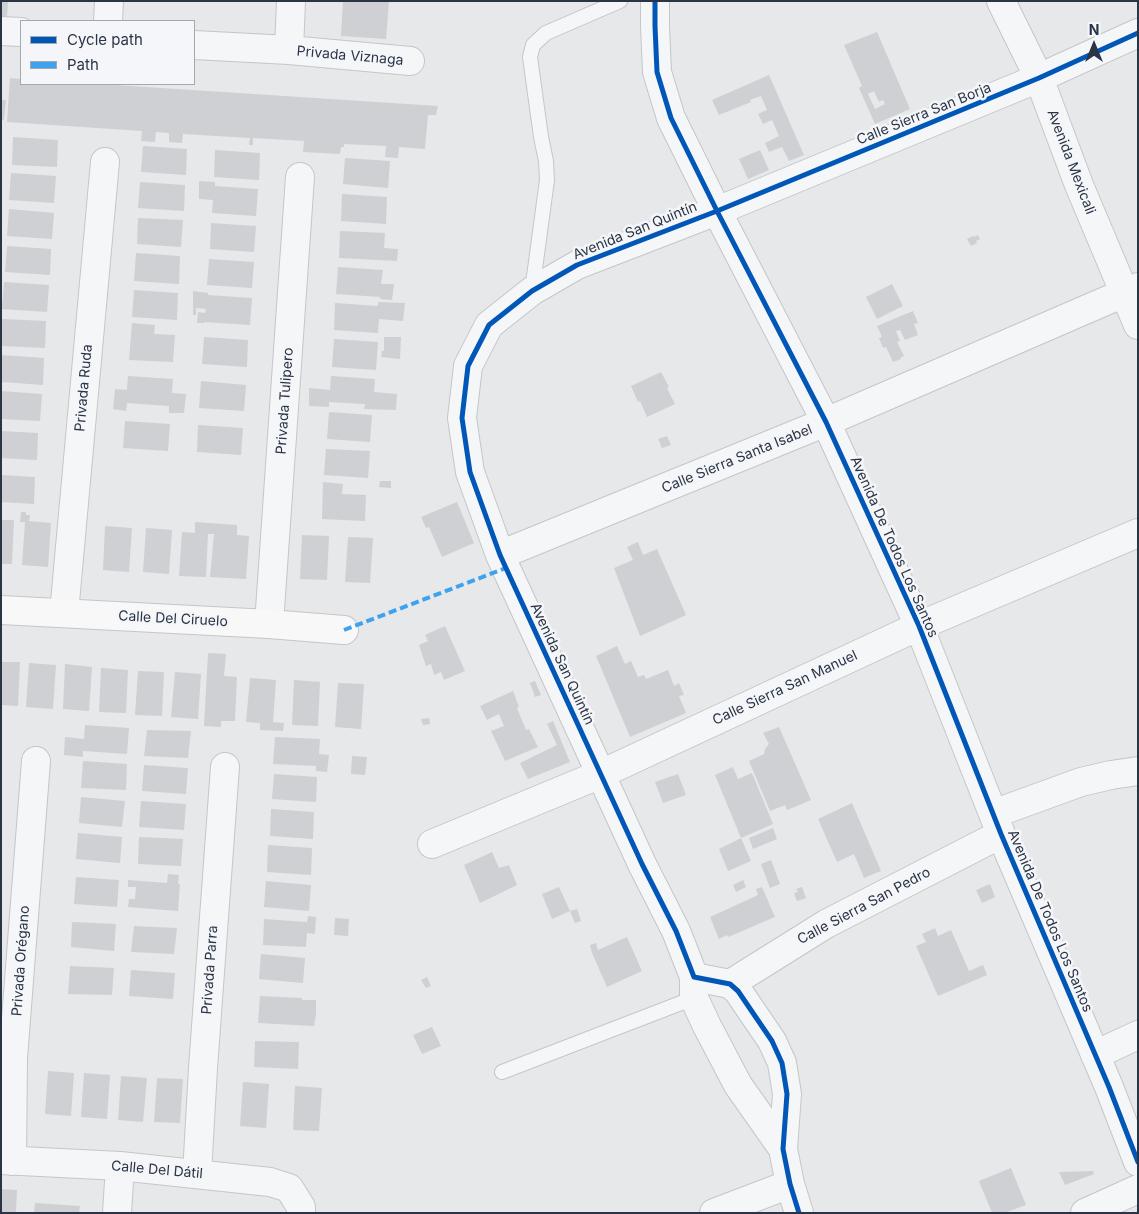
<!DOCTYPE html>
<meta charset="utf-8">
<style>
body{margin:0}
#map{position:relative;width:1139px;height:1214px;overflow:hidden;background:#e6e8ea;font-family:Inter,sans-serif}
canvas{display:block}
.frame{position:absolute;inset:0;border:2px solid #2b3445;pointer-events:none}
.legend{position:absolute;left:20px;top:20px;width:175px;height:65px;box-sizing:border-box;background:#f4f6f9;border:1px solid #a4a8b1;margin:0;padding:6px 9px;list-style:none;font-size:15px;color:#2b3445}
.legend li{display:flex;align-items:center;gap:10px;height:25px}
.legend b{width:25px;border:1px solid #a4a8b1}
.north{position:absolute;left:1069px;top:20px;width:50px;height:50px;-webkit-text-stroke:4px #f4f6f9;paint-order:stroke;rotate:0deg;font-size:14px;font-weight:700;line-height:20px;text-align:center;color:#2b3445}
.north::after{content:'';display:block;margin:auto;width:18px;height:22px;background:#2b3445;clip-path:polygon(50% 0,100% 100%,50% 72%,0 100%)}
</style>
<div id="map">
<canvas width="1139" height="1214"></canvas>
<div class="frame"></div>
<ul class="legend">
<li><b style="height:6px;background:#0057b8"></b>Cycle path</li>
<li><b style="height:6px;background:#3ea3ec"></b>Path</li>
</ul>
<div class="north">N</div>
</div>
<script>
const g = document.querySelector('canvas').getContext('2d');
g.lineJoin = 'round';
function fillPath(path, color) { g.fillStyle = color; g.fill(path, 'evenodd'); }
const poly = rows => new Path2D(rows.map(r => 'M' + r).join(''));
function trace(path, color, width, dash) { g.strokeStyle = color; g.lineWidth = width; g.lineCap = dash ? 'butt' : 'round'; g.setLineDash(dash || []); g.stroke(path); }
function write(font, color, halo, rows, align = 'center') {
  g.font = font + ' Inter,sans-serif'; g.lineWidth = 5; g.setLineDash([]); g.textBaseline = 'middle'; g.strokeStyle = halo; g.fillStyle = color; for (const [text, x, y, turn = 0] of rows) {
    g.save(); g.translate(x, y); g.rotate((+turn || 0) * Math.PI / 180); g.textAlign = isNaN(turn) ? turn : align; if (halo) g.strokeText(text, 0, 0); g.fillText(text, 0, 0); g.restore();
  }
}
fillPath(poly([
 [343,1,389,1,386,39,341,36],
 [1,2,8,2,7,16,1,16],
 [877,32,910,109,875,124,859,88,862,86,844,45],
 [874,91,879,102,883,100,885,104,875,109,868,94],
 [769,75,804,155,789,161,782,147,769,152,765,143,779,136,772,120,763,124,758,114,767,110,761,96,750,100,751,102,719,115,712,100],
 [10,78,21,79,21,84,100,84,438,106,436,115,428,115,425,149,399,147,398,158,385,157,386,146,344,144,344,147,341,147,340,154,303,152,304,141,253,138,253,145,249,145,250,138,183,134,182,143,169,142,169,133,156,132,155,142,141,141,142,131,7,122],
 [1,100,6,100,4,120,1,119],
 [13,137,58,140,57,167,12,165],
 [143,146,187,149,186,175,141,172],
 [215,150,260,153,259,180,214,177],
 [760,150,769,170,748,179,739,159],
 [345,158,390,161,388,188,343,184],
 [11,173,56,176,54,203,9,200],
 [199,181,215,182,215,186,258,189,256,216,212,213,213,200,199,199],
 [140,182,185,185,184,211,138,208],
 [342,194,387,197,386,224,341,221],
 [9,209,54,213,52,239,7,236],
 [138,218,183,220,181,247,137,244],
 [211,223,256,226,254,252,210,249],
 [340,231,385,233,384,248,398,249,397,261,339,258],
 [978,235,980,239,976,241,977,243,971,246,967,239,973,236,974,237],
 [7,246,51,249,50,275,5,272],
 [136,253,180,256,179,284,134,281],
 [209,259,254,262,252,288,207,285],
 [338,267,383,270,381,284,394,284,392,300,380,299,380,297,336,294],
 [4,282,49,285,47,312,2,309],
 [892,284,903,306,877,319,866,297],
 [134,290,178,293,177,320,132,317],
 [193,291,208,293,208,295,252,298,250,325,204,322,204,323,197,323,198,312,205,313,206,309,196,308,196,315,193,315],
 [378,302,405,303,403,321,379,319,378,333,334,330,335,303,378,306],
 [913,311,918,323,914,324,918,335,905,340,900,330,896,331,900,341,897,342,904,356,900,358,901,359,893,362,886,347,883,348,879,338,882,337,877,326],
 [2,319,46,321,45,348,1,346],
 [132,323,155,325,154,334,175,335,173,362,129,360],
 [204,337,248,340,247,367,202,364],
 [384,337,401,337,400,359,381,357,382,351,384,351],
 [334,339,378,342,376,370,332,367],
 [1,355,44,358,43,385,1,382],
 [661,372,669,387,667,388,675,404,647,417,640,401,638,402,631,386],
 [128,376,173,379,172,393,186,394,184,413,169,413,169,406,127,403,126,411,113,409,115,389,127,390],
 [331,376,375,379,374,392,397,394,396,410,364,409,365,404,329,402,329,407,309,406,309,388,330,390],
 [201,381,246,385,244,411,199,408],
 [1,391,42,394,40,421,1,419],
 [329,412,372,415,370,442,327,439],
 [125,421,170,424,168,451,123,448],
 [198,425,243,428,241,455,197,452],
 [1,431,38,433,37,460,1,458],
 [667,436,671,445,662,448,658,439],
 [326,449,370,451,368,478,324,475],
 [1,475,35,477,34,504,1,502],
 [380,481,391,481,391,488,379,487],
 [323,482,343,484,342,494,366,495,365,521,322,519],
 [457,502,474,543,442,557,429,527,426,528,421,517],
 [21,512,26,512,26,515,30,515,29,521,51,523,48,567,22,565,25,522,20,522],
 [1,520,14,520,12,564,1,564],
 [195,522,237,525,237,535,249,536,246,579,210,577,214,534,208,534,206,577,179,576,182,532,195,533],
 [105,526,132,528,129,572,103,570],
 [146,528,172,530,169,574,143,572],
 [302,535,329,536,327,580,300,579],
 [348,537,373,538,370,583,345,582],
 [638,542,643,555,657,549,686,615,640,636,614,568,633,560,627,547],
 [445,626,465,671,444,680,441,672,434,675,431,664,426,666,419,645,428,641,425,635],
 [617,646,625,664,631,661,638,677,644,675,646,679,668,670,674,686,679,683,684,695,679,696,686,713,630,737,596,656],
 [208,653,226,654,224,676,237,677,235,721,221,721,221,727,204,726],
 [1,662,20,662,18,706,1,705],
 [29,663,56,665,53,709,26,707],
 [65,664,92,667,89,711,63,709],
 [101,668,128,670,126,713,99,712],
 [138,671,164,672,162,716,135,715],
 [175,672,201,674,198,719,171,717],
 [250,678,276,680,273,722,284,723,283,731,260,730,260,723,246,722],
 [294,680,320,682,318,726,292,725],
 [535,681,541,695,535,697,530,683],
 [338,683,364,684,361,729,335,727],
 [513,691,519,707,517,708,526,730,529,729,538,747,505,761,491,731,504,726,499,714,487,720,480,706],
 [429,718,430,724,423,725,421,719],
 [553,721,570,762,528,779,520,763,557,745,547,724],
 [85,725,129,728,127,754,83,751,83,757,64,755,65,737,84,739],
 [779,727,811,800,787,810,785,805,770,811,749,761,764,754,765,749,769,744,763,733],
 [147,730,191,731,188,758,144,756],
 [275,737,320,739,319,754,329,755,327,772,316,771,316,766,273,764],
 [352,756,367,757,365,775,351,774],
 [83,761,127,764,126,790,81,788],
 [144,765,188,768,186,794,142,791],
 [733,767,738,779,752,773,773,824,741,838,715,775],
 [274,774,317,777,316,802,272,799],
 [678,774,686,795,663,803,655,782],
 [81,797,125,801,122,827,79,823],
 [141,801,186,804,184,830,139,827],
 [852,803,881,871,864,878,854,854,837,862,818,819],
 [271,809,314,812,313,839,270,836],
 [773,828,777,839,753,849,749,838],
 [78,833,122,837,120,863,76,859],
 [139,837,183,839,181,866,138,864],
 [741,838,751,861,728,871,719,849],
 [268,845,312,848,311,875,267,872],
 [492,852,499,868,509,865,517,885,480,903,464,865],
 [771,860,780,884,770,888,761,864],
 [168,874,179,875,178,884,180,884,178,911,128,907,129,899,135,899,136,887,128,887,128,880,167,883],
 [76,877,119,880,117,907,74,904],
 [743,880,746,887,736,892,733,885],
 [266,881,311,885,309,911,264,907],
 [990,884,995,897,982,903,976,890],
 [559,887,570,911,577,909,581,921,575,923,570,911,552,919,542,894],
 [762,887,775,917,728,937,727,935,719,939,710,917,758,895,756,889],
 [802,887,806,898,797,901,794,893,798,892,796,889],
 [308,916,316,917,315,934,307,933,306,947,263,945,264,919,307,922],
 [335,918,349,919,348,936,334,935],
 [72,922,116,924,114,951,71,947],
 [134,926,177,928,174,954,131,952],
 [935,928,938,936,951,930,969,971,983,965,987,975,938,996,916,946,926,942,922,934],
 [627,937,642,971,607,987,592,953,590,945,596,943,598,950],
 [261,954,305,958,303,983,259,979],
 [70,966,114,968,112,995,68,994],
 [131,970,175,973,173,999,129,996],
 [427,977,431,986,426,988,421,980],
 [260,996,302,998,302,1000,316,1000,316,1015,314,1026,258,1023],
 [432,1027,441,1046,422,1054,413,1035],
 [255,1041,299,1042,298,1069,254,1067],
 [48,1071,74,1073,71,1116,45,1114],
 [84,1073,110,1075,107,1119,81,1117],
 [121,1076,147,1078,143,1122,118,1120],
 [157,1078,183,1079,180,1123,154,1122],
 [243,1082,269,1084,266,1128,240,1126],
 [295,1086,322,1088,319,1131,293,1130],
 [1011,1168,1026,1205,1004,1213,992,1213,979,1181],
 [1093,1171,1094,1174,1065,1185,1059,1172],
 [1,1189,17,1190,16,1213,1,1213],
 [35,1203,80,1206,79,1213,34,1213]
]), '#ced0d3');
const lane = poly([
 [532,291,547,180,546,161,541,137,530,57,533,45,546,33,620,1],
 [502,1072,694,998]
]);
const street = poly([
 [655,1,655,26,657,72,671,118,717,211,826,422,919,626,1001,834,1109,1087,1138,1162],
 [1001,1,1039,78,1079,185,1138,325],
 [108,21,109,1],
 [1,31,21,32],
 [194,45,289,50,410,61],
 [289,50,291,1],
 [500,555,826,422,1138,287],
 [64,613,105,162],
 [269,624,300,177],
 [993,814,1081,782,1111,775,1138,771],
 [432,844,601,774,919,626,1138,533],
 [694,977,694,998,707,1026,738,1085,783,1149],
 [730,984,826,924,1001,834],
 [1095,1055,1138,1035],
 [1,1160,120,1166,270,1182,289,1188,301,1207,301,1213],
 [12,1161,13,1058,36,761],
 [197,1174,203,1068,225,767],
 [117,1213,120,1166],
 [714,1213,790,1184],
 [799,1213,790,1184,783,1149,787,1094,782,1063,772,1041,738,991,730,984,694,977,676,931,642,864,500,555,470,472,462,418,468,366,489,325,532,291,577,265,717,211,1039,78,1138,33],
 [1085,1213,1138,1189]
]);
const secondary = poly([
 [1,610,269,624,344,630]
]);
trace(lane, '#c4c6c8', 16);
trace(street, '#c4c6c8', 30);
trace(secondary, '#c4c6c8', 30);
trace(lane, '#f5f6f7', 14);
trace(street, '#f5f6f7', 28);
trace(secondary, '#f8f8f8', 28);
trace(poly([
 [344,630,506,568]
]), '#3ea3ec', 4, [8, 4]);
trace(poly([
 [655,1,655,26,657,72,671,118,717,211,826,422,919,626,1001,834,1109,1087,1138,1162],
 [799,1213,790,1184,783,1149,787,1094,782,1063,772,1041,738,991,730,984,694,977,676,931,642,864,500,555,470,472,462,418,468,366,489,325,532,291,577,265,717,211,1039,78,1138,33]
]), '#0057b8', 5);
write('14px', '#2b3445', '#f4f6f9', [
 ["Privada Viznaga",350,56,5],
 ["Calle Sierra San Borja",924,114,-22],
 ["Avenida Mexicali",1071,162,69],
 ["Avenida San Quintín",635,231,-22],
 ["Privada Ruda",84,388,-85],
 ["Privada Tulipero",285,401,-86],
 ["Calle Sierra Santa Isabel",737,459,-22],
 ["Avenida De Todos Los Santos",894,547,66],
 ["Calle Del Ciruelo",173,619,3],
 ["Avenida San Quintín",562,664,65],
 ["Calle Sierra San Manuel",785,688,-25],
 ["Calle Sierra San Pedro",864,906,-28],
 ["Avenida De Todos Los Santos",1050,921,67],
 ["Privada Orégano",21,961,-86],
 ["Privada Parra",210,970,-86],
 ["Calle Del Dátil",157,1170,5]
]);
</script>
